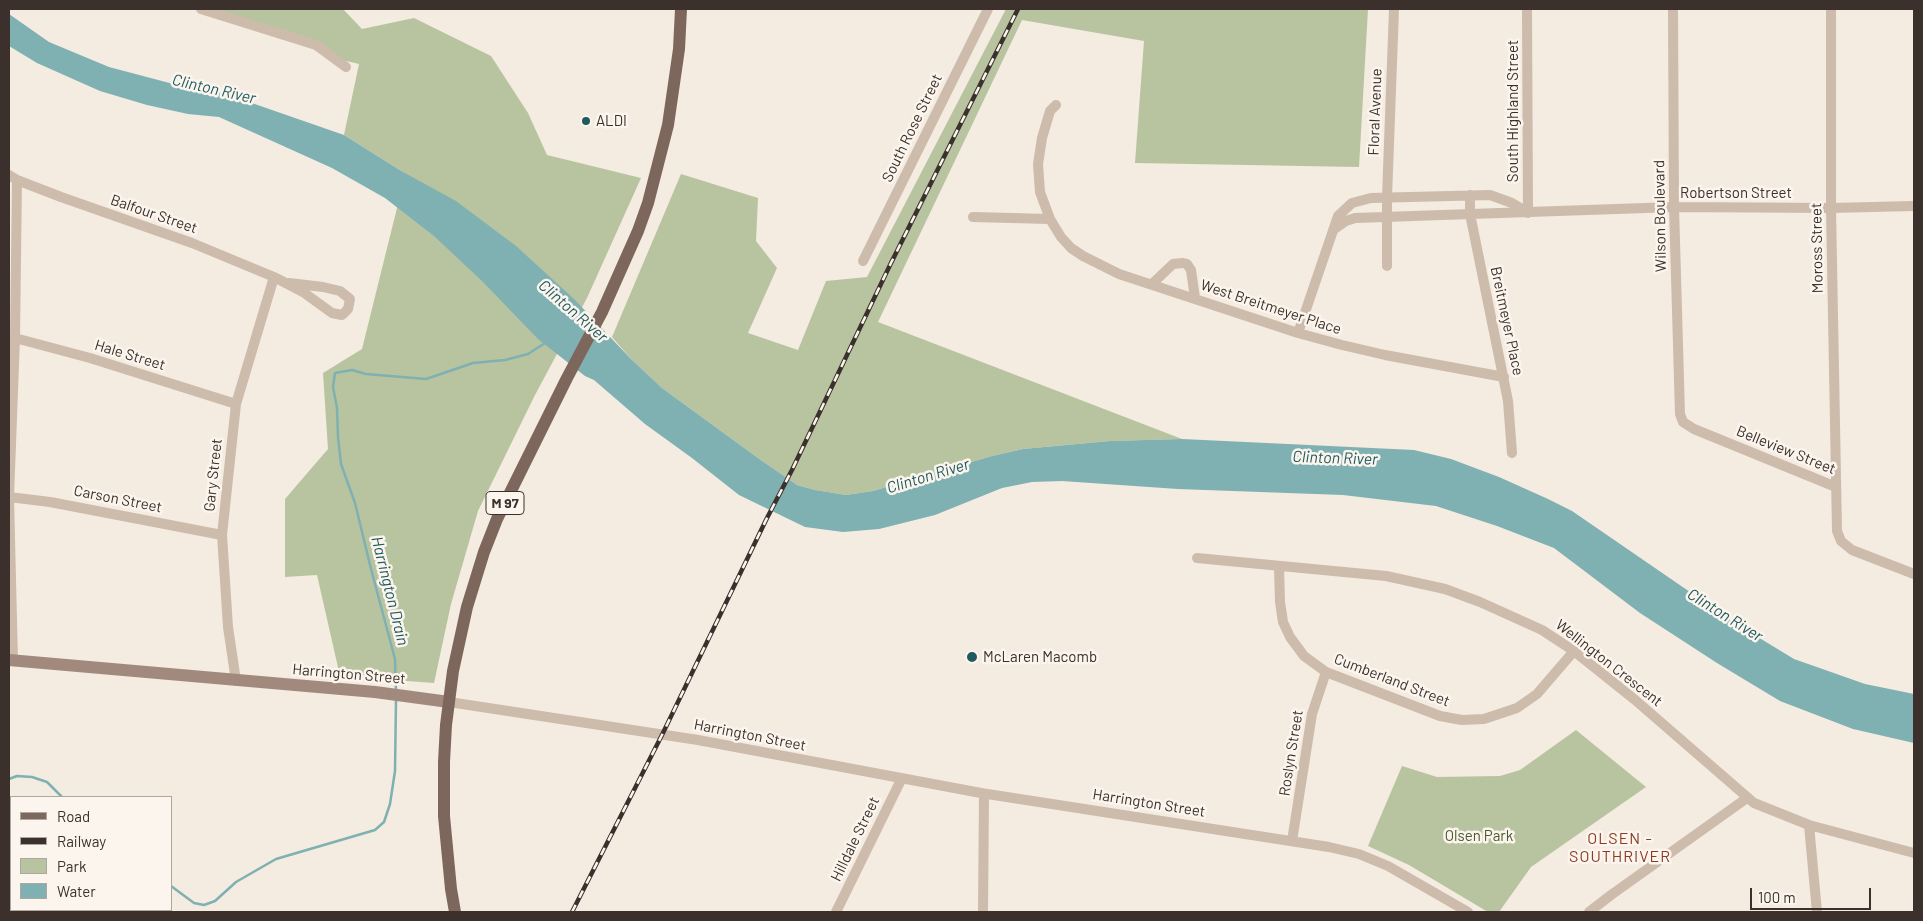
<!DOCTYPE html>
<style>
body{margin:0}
#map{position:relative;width:1923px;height:921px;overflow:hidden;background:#f4ebe1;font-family:Barlow,sans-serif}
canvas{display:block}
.frame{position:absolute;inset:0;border:10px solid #3b302b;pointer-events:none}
.legend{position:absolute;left:10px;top:796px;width:162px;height:115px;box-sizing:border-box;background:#fbf5ee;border:1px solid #aea6a0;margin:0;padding:6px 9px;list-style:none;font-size:15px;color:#3b302b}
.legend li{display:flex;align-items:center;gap:10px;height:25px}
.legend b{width:25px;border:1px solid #aea6a0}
.scale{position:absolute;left:1750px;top:888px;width:121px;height:22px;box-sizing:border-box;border:2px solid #3b302b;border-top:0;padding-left:6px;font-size:15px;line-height:18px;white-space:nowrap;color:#3b302b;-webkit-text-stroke:4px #fbf5ee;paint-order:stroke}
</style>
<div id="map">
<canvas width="1923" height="921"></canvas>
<div class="frame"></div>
<ul class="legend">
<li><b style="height:6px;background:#7d675c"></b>Road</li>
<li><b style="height:6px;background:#3b302b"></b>Railway</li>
<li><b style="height:14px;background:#b8c4a0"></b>Park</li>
<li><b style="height:14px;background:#7fb0b2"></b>Water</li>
</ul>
<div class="scale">100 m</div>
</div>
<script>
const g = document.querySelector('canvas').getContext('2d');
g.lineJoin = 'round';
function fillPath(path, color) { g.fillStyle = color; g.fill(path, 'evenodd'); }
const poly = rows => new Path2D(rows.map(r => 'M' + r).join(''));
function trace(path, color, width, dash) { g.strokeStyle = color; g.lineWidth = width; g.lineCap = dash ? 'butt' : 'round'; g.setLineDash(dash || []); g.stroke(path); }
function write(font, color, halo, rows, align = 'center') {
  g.font = font + ' Barlow,sans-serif'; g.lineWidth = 5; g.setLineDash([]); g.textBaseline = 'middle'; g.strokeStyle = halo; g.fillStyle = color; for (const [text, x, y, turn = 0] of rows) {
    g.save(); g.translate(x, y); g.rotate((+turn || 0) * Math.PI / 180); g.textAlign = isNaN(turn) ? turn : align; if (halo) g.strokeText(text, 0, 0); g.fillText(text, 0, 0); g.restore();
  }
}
fillPath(poly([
 [201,9,343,9,362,29,414,18,491,56,528,113,547,155,641,178,587,298,535,395,478,511,451,604,434,683,340,676,317,575,285,577,285,499,328,449,323,373,362,349,397,208,403,172,344,135,359,64,334,58,316,45],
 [1006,9,1368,9,1359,167,1135,163,1144,41,1022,20,878,322,1182,439,1110,441,1023,449,992,456,873,491,846,495,815,490,797,485,758,458,662,388,631,359,612,337,681,174,758,198,756,241,777,268,748,333,798,350,826,281,867,277],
 [1576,730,1646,787,1531,867,1499,912,1488,912,1409,865,1368,846,1402,766,1437,777,1500,776,1520,770]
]), '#b8c4a0');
fillPath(poly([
 [9,14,49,42,109,67,196,90,223,93,344,135,403,172,456,201,516,246,574,299,631,359,662,388,758,458,797,485,815,490,846,495,873,491,992,456,1023,449,1110,441,1182,439,1414,450,1451,459,1499,477,1548,499,1572,511,1738,625,1794,659,1865,684,1914,694,1914,743,1853,729,1780,701,1717,663,1640,613,1554,548,1497,526,1436,506,1343,495,1178,489,1062,481,1032,482,1002,488,935,515,879,529,843,532,805,527,739,495,692,458,645,424,594,380,585,376,538,339,482,281,434,236,385,198,332,168,219,117,188,114,147,105,100,91,37,63,9,46]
]), '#7fb0b2');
trace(poly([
 [396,692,395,659,371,569,355,503,341,464,338,437,337,408,333,387,335,373,352,370,366,374,426,379,473,363,505,360,528,354,545,343],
 [9,779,17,776,32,777,47,782,62,797],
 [171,886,194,903,204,905,215,901,236,882,276,859,375,830,384,822,390,804,395,771,396,700]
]), '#7fb0b2', 2.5);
trace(poly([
 [201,9,316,45,346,67],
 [1527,9,1528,213],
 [1673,9,1674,207,1680,414,1683,422,1694,429,1836,487],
 [1831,9,1831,208,1837,531,1841,541,1852,550,1914,574],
 [1056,105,1050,111,1042,138,1038,164,1040,192,1050,219,1061,237,1071,248,1083,256,1119,274,1298,333,1342,345,1385,355,1504,377],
 [9,175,17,180,61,197,192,243,274,277,303,292,332,313,342,315,348,309,350,299,340,291,323,287,289,283],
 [1470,195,1470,214,1508,401,1512,453],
 [973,217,1050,219],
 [1333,230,1346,221,1355,218,1674,207,1831,208,1914,206],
 [863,261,988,9],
 [1387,266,1387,197,1394,9],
 [1152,284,1173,264,1183,263,1187,264,1191,270,1195,298],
 [1298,333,1338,216,1352,203,1371,198,1490,195,1512,203,1527,212],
 [15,338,90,358,236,404],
 [9,497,50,502,222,535],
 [1197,558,1386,576,1445,589,1480,602,1542,630,1574,651,1634,699,1754,803,1809,825,1914,853],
 [1279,567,1280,602,1283,622,1290,637,1304,656,1326,672,1440,716,1462,720,1484,719,1517,708,1537,694,1574,651],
 [13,661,9,497,15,338,17,180],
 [236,681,228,627,222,535,236,404,274,277],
 [449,702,698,740,981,793,1329,847,1359,854,1388,866,1468,912],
 [1809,825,1817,912],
 [1292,841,1312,714,1326,672],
 [836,912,901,780],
 [983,912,984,794],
 [1589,912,1611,895,1747,798]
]), '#cdbbac', 10);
trace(poly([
 [9,660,375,692,449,702]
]), '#a18a7d', 12);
trace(poly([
 [455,912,451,889,444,816,444,762,446,725,453,671,467,607,484,552,497,519,567,378,602,312,638,231,648,203,668,125,679,49,681,9]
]), '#7d675c', 12);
const rail = poly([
 [572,912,662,735,767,518,792,470,891,263,1018,9]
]);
trace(rail, '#3b302b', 4.5);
trace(rail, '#fbf5ee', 2.5, [8]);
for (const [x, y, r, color] of [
 [586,121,5,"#1f5a5e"],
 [972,657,6,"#1f5a5e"]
]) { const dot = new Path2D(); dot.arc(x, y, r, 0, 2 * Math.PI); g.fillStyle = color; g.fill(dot); trace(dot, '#fbf5ee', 2); }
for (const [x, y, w] of [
 [505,503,38]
]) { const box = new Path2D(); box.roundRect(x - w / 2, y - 11.5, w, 23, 4); g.fillStyle = '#fbf5ee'; g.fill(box); trace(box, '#3b302b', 1); }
write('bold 14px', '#3b302b', null, [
 ["M 97",505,503]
]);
write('15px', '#3b302b', '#fbf5ee', [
 ["South Highland Street",1513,111,-90],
 ["Floral Avenue",1375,112,-88],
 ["South Rose Street",912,128,-64],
 ["Robertson Street",1736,193],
 ["Balfour Street",154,214,19],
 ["Wilson Boulevard",1660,216,-91],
 ["Moross Street",1817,248,-91],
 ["West Breitmeyer Place",1271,307,18],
 ["Breitmeyer Place",1507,321,78],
 ["Hale Street",130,355,17],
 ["Belleview Street",1786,450,22],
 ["Gary Street",213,475,-84],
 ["Carson Street",118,499,11],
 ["Wellington Crescent",1609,663,38],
 ["Harrington Street",349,674,5],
 ["Cumberland Street",1392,680,21],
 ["Harrington Street",750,735,11],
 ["Roslyn Street",1291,753,-81],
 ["Harrington Street",1149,803,9],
 ["Hilldale Street",855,839,-64]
]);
write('15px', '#3b302b', '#fbf5ee', [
 ["ALDI",596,121],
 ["McLaren Macomb",983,657]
], 'left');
write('15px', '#4a5a2e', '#fbf5ee', [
 ["Olsen Park",1479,836]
]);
write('italic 16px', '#1f5a5e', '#fbf5ee', [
 ["Clinton River",214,89,13],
 ["Clinton River",573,311,41],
 ["Clinton River",1335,458,2],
 ["Clinton River",928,476,-17],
 ["Harrington Drain",390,591,76],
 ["Clinton River",1725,615,32]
]);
g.letterSpacing = '1px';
write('16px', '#8c3b22', '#fbf5ee', [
 ["OLSEN -",1620,839],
 ["SOUTHRIVER",1620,857]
]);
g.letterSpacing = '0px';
</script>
